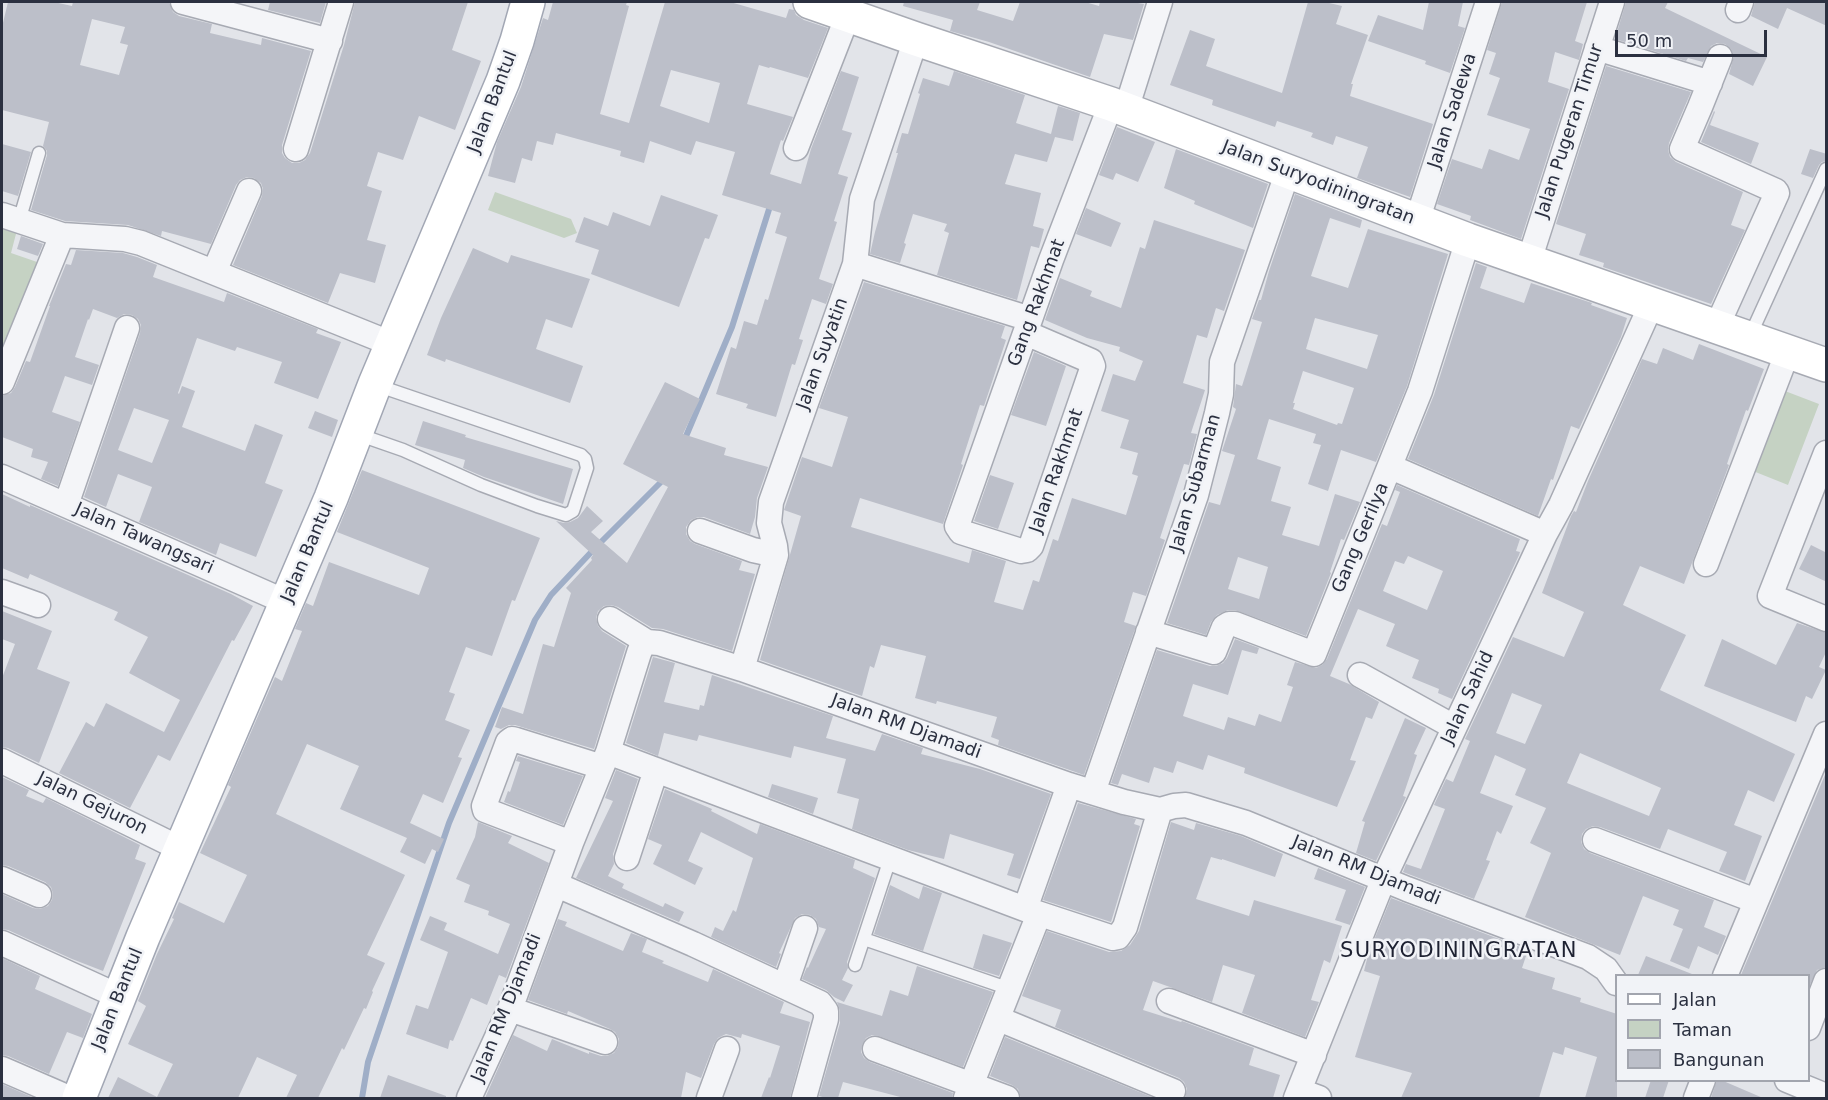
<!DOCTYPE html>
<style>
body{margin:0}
#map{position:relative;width:1828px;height:1100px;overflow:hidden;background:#e2e4e9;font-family:"DejaVu Sans",sans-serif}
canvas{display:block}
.frame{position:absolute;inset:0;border:3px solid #2b3040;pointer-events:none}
.legend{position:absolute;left:1615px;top:974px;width:195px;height:108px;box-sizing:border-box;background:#f1f3f7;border:2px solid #a2a5ae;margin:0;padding:8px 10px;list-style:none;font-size:18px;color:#2b3040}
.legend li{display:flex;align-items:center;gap:12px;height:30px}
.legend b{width:30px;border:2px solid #a2a5ae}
.scale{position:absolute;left:1615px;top:30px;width:152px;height:27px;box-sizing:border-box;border:3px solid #2b3040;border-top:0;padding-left:8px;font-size:18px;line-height:21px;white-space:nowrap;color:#2b3040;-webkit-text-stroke:4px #f1f3f7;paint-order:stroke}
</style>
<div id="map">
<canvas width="1828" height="1100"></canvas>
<div class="frame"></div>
<ul class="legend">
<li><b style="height:8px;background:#fff"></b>Jalan</li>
<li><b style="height:16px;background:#c5d2c3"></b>Taman</li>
<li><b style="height:16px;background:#bcbfc9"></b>Bangunan</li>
</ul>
<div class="scale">50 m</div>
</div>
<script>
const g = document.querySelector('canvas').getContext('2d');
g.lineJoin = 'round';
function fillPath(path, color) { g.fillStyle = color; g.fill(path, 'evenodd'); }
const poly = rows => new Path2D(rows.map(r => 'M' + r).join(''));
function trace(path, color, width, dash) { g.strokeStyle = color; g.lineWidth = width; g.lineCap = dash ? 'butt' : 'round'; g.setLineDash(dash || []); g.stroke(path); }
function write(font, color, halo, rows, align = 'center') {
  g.font = font + ' "DejaVu Sans",sans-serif'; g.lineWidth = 5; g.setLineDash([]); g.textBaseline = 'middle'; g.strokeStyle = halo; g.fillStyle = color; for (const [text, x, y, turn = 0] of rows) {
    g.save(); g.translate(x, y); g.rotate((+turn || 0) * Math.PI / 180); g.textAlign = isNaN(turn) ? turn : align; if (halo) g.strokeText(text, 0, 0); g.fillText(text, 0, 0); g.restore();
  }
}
fillPath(poly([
 [495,192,571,219,577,233,564,238,488,210],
 [2,225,17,230,11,253,37,262,7,345,2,343],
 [1785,391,1819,404,1788,485,1753,471]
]), '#c5d2c3');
trace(poly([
 [684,441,732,327,771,203],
 [362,1098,368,1062,449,823,535,620,551,595,596,547,666,477]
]), '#9faec7', 6);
fillPath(poly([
 [8,2,54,2,72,6,73,2,169,2,173,12,179,16,212,24,210,33,261,45,262,38,311,51,282,145,282,153,285,158,292,163,299,163,305,160,310,153,344,45,355,2,468,2,452,50,481,61,455,130,419,116,403,160,378,152,367,186,382,191,367,240,386,245,375,283,340,273,328,303,233,265,262,196,263,189,261,183,254,178,247,177,240,180,236,185,211,244,162,231,161,236,128,225,65,221,31,210,47,155,47,151,43,146,49,122,2,110,2,27],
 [92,19,125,27,120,43,128,45,119,75,80,65],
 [270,2,326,2,320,23,268,10],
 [553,2,627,2,626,5,629,6,600,114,629,123,665,2,730,2,786,18,789,9,794,10,796,15,804,20,828,28,808,78,770,67,769,68,759,65,747,104,793,117,783,141,781,140,770,174,801,184,811,149,841,71,859,77,842,130,852,133,838,174,848,177,834,221,837,222,819,279,833,284,826,304,812,299,799,339,803,340,795,365,792,364,776,417,746,408,748,404,716,394,731,347,736,349,744,321,757,325,765,299,768,300,787,237,775,233,781,213,722,195,735,152,696,141,691,155,650,141,644,163,620,156,621,151,556,133,553,145,537,141,532,161,522,158,515,183,488,176,497,142,521,87,543,18,548,20],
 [671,70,720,83,709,123,660,106],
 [904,2,980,2,977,10,1013,21,1020,2,1085,2,1099,6,1100,2,1132,2,1144,4,1133,40,1104,34,1090,77,989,42,950,31,953,20,903,6],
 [1308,2,1325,2,1342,6,1336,24,1368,35,1351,84,1353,84,1350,96,1433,124,1410,197,1357,178,1368,147,1336,136,1333,145,1311,137,1313,133,1277,121,1275,127,1212,105,1213,100,1170,85,1190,30,1215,39,1206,66,1282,93],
 [1429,2,1463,2,1458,26,1465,28,1450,73,1425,64,1426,61,1368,41,1378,15,1423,30],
 [1502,2,1587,2,1575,41,1583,44,1579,60,1555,52,1548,82,1569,89,1521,239,1470,220,1471,216,1437,204,1452,159,1482,169,1489,149,1519,160,1530,129,1487,115,1500,78,1489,74,1496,53,1487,50],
 [1626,2,1668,2,1665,8,1767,57,1753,86,1729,74,1734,56,1731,49,1725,44,1717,43,1711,46,1703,62,1688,58,1686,61,1615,39],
 [1755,2,1827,2,1827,26,1787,8,1778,29,1751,16],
 [1606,66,1691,92,1669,143,1668,150,1670,157,1676,162,1743,192,1731,225,1745,230,1711,304,1603,267,1604,263,1579,255,1586,234,1556,224],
 [954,71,1025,95,1016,123,1051,134,1058,106,1080,113,1073,141,1055,137,1047,162,1015,154,1005,184,1041,193,1033,226,1044,229,1039,248,1031,246,1017,300,937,275,949,233,944,231,947,224,913,214,904,243,906,244,900,263,870,254,875,232,898,153,896,153,902,133,908,134,920,94,918,93,923,78,949,86],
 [1714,111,1715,112,1710,125,1759,143,1751,164,1701,142],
 [1117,127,1155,142,1138,182,1116,173,1113,180,1099,175],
 [2,144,31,152,18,196,2,191],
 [1176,149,1268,184,1253,228,1194,204,1195,201,1164,188],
 [1810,149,1827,154,1827,161,1822,162,1819,165,1813,178,1801,174],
 [1295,194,1362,220,1360,228,1330,218,1311,276,1348,288,1368,229,1448,254,1407,386,1376,462,1341,450,1328,491,1308,484,1321,445,1313,443,1316,434,1269,419,1257,459,1281,467,1271,501,1291,507,1282,535,1319,546,1335,494,1360,502,1344,540,1341,539,1330,572,1331,573,1306,636,1235,610,1228,610,1217,615,1211,622,1206,635,1167,623,1209,502,1220,505,1235,455,1222,451,1236,409,1233,407,1236,384,1242,386,1262,322,1252,319,1259,300,1261,300,1269,271],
 [1315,318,1378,335,1367,369,1306,349],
 [1303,371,1354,388,1342,424,1338,423,1337,425,1293,409,1295,403,1293,403],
 [1238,557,1268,567,1259,599,1228,589],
 [661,195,718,215,709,239,705,238,679,307,591,274,599,250,575,242,584,217,608,226,613,212,650,226],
 [1086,208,1121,223,1111,247,1076,234],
 [1154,220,1245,250,1224,311,1216,308,1207,338,1197,335,1183,383,1205,390,1191,433,1197,434,1189,465,1184,464,1160,538,1165,540,1146,596,1133,592,1124,622,1136,626,1084,775,998,745,999,740,991,737,997,717,937,701,936,704,915,698,926,656,881,645,874,668,870,666,862,696,760,660,801,516,784,510,802,457,832,467,848,417,819,408,864,282,1005,326,1001,338,1006,340,984,406,980,405,961,464,963,465,943,524,860,498,851,527,969,563,972,550,1006,561,994,602,1023,610,1033,580,1039,582,1053,539,1058,541,1072,498,1126,515,1138,476,1132,474,1138,453,1120,448,1129,420,1101,411,1113,374,1135,381,1143,361,1119,351,1120,347,1087,338,1045,320,1060,278,1092,291,1090,296,1121,308,1140,247,1145,249],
 [21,236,43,244,38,256,17,249],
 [473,248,508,263,511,255,590,279,572,328,546,319,536,349,583,366,570,403,446,359,445,362,427,355,441,318],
 [76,250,123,253,137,257,157,265,153,277,224,302,227,293,318,329,316,333,341,342,318,399,274,383,282,362,237,347,235,351,197,338,178,393,179,394,182,386,195,391,182,427,245,451,255,424,283,435,265,483,283,490,256,557,220,543,216,555,139,522,152,487,118,474,106,507,84,497,140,333,141,325,138,319,132,315,124,314,117,318,93,309,89,320,88,319,75,357,99,365,92,385,65,376,52,412,80,422,58,486,41,479,48,462,31,457,33,449,2,437,2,396,11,393,15,387,26,361,30,362,50,306,49,306,66,264,71,265],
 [134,408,169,420,152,463,118,450],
 [1476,263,1487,267,1480,288,1524,303,1531,283,1592,303,1591,305,1627,318,1621,337,1579,429,1571,426,1553,480,1551,479,1538,516,1408,459,1434,395],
 [1699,344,1764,369,1748,411,1746,410,1729,458,1727,464,1729,465,1684,584,1640,566,1623,605,1686,635,1660,690,1795,754,1774,802,1748,790,1734,825,1762,836,1745,881,1719,871,1727,852,1668,829,1660,849,1600,827,1593,826,1586,829,1582,834,1581,842,1584,849,1590,853,1714,900,1704,927,1726,936,1718,955,1698,946,1689,969,1670,961,1683,929,1673,925,1679,910,1643,896,1620,955,1525,917,1551,853,1530,843,1546,808,1515,795,1526,769,1495,755,1480,793,1513,806,1501,834,1497,831,1486,860,1490,861,1474,899,1403,872,1406,864,1421,869,1445,809,1434,805,1446,779,1453,782,1470,741,1465,739,1513,637,1564,657,1584,612,1542,593,1571,516,1574,511,1576,512,1588,481,1642,359,1657,364,1663,348,1693,360],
 [1512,693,1542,705,1525,744,1496,733],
 [1580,753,1661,788,1649,816,1567,783],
 [1034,352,1066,366,1046,426,1011,415],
 [665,382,700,399,683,434,726,448,724,455,768,467,757,498,755,517,750,534,704,517,698,517,691,520,686,527,686,534,690,541,695,544,742,561,739,570,755,574,732,651,663,629,652,628,618,607,611,605,604,606,598,611,596,618,598,626,602,631,626,646,594,749,515,725,509,725,501,729,495,727,502,707,523,714,543,644,554,647,571,593,566,588,592,560,591,558,593,555,556,521,564,523,570,522,578,518,587,506,603,521,591,532,627,563,668,487,623,464],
 [315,411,338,420,332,437,308,428],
 [423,421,466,435,465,437,573,469,563,504,484,477,463,468,465,460,415,445],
 [362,470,540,538,515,601,512,600,492,656,466,647,449,692,455,694,445,720,470,730,458,757,462,758,443,803,423,794,410,823,444,839,438,852,432,849,425,864,400,852,407,838,340,809,359,766,307,744,276,814,405,875,367,955,385,963,372,991,373,992,366,1009,364,1008,344,1050,342,1048,318,1098,286,1098,297,1075,257,1057,238,1098,108,1098,118,1077,157,1097,173,1064,128,1044,146,1006,138,1001,157,954,174,919,172,918,179,902,224,923,247,875,200,853,231,787,228,785,275,677,282,681,302,631,295,629,306,603,313,606,329,562,419,595,429,568,337,532],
 [990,475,1014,483,998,529,974,521],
 [1397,485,1520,539,1516,551,1520,552,1519,555,1452,699,1438,693,1439,689,1412,678,1419,660,1386,646,1395,624,1358,609,1330,676,1349,684,1379,702,1372,719,1366,717,1350,760,1356,761,1337,807,1244,773,1245,768,1208,755,1203,770,1177,761,1173,773,1154,767,1149,783,1122,774,1118,785,1111,783,1157,650,1210,666,1216,666,1223,663,1227,658,1235,639,1259,648,1257,654,1242,650,1228,695,1193,684,1183,716,1224,730,1228,717,1255,726,1259,714,1281,722,1293,687,1287,685,1295,662,1316,668,1322,665,1327,659,1382,524,1387,526,1400,492,1395,490],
 [1408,556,1443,571,1427,610,1383,591,1395,561,1404,564],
 [2,494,30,507,30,505,231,594,253,606,234,641,232,640,170,761,158,755,130,808,59,773,86,722,94,727,106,703,164,732,180,700,129,673,148,637,114,620,118,612,30,574,28,579,2,568],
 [1811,545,1827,553,1827,582,1799,569],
 [2,611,52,631,37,669,70,682,39,763,8,748,2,747,2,678,15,644,2,639],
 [1797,623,1827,633,1827,650,1819,667,1826,670,1812,699,1806,696,1796,722,1704,686,1722,639,1776,665],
 [653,657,675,663,664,702,699,710,700,705,704,706,712,675,833,716,826,738,875,751,882,734,923,748,921,754,980,769,1051,794,1020,879,1007,875,1014,854,950,834,944,859,908,850,852,829,859,799,837,793,846,759,794,746,791,758,699,735,697,741,664,733,658,756,626,743],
 [1405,718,1426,728,1414,754,1417,755,1403,796,1406,797,1376,861,1356,853,1365,822,1362,821],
 [518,756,583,776,563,825,504,802,508,791,510,792,520,762,516,761],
 [616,770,638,779,613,854,614,864,608,876,624,884,622,888,663,907,665,903,684,912,679,922,576,878,613,801,605,798],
 [1827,770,1826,967,1817,970,1809,987,1809,975,1741,975],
 [2,777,29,790,26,796,43,803,46,798,140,845,135,859,146,863,103,971,72,959,8,930,2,929,2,894,33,908,40,909,48,906,52,900,53,894,51,887,45,882,8,866,2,865],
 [772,784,818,798,813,814,768,797],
 [665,789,712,809,711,811,757,834,760,824,855,860,853,868,875,878,847,962,848,968,842,980,853,985,844,1002,834,997,826,990,802,979,807,967,808,968,826,929,819,927,816,919,810,915,802,914,795,918,779,953,781,954,776,967,711,937,715,927,723,931,733,910,736,912,753,858,701,832,688,861,703,868,695,885,653,864,662,845,648,839],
 [1078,803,1136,819,1134,824,1140,826,1111,922,1043,900],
 [478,822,512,836,508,843,549,863,506,978,499,975,487,1005,471,998,453,1041,450,1040,448,1049,406,1034,416,1005,428,1009,448,952,420,940,430,916,447,923,444,930,498,954,510,924,488,915,489,911,464,902,470,885,456,879,475,837],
 [1171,822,1194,830,1196,823,1241,836,1283,854,1275,877,1222,859,1222,860,1211,857,1196,899,1249,916,1254,900,1342,926,1330,963,1324,960,1311,1000,1319,1002,1305,1037,1242,1013,1255,975,1223,965,1212,1002,1153,981,1143,1010,1181,1022,1182,1021,1254,1048,1249,1065,1280,1075,1273,1098,1185,1098,1187,1089,1184,1082,1179,1078,1055,1027,1061,1010,1022,996,1047,931,1109,952,1121,951,1130,945,1139,931],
 [1318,868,1365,887,1350,925,1335,920,1346,890,1314,879],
 [890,885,919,899,923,886,942,893,923,951,874,934],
 [1391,898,1528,950,1522,968,1555,978,1552,989,1581,998,1580,1002,1617,1014,1617,1098,1585,1098,1597,1057,1565,1047,1563,1055,1553,1052,1539,1098,1401,1098,1412,1073,1355,1057,1380,976,1364,971,1368,955],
 [558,919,567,922,565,926,623,951,631,933,647,939,642,952,664,961,662,963,708,982,713,969,784,1002,780,1013,810,1022,790,1098,761,1098,769,1077,770,1078,780,1046,742,1034,741,1038,726,1034,718,1038,714,1044,701,1078,686,1072,681,1098,485,1098,513,1035,547,1051,552,1039,589,1054,589,1052,601,1056,607,1056,614,1053,618,1047,619,1039,615,1032,610,1029,568,1011,567,1014,528,1000],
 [983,934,1012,943,999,976,973,968],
 [1646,956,1692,974,1692,975,1638,975],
 [2,958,40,976,35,989,92,1014,83,1038,67,1032,49,1074,8,1056,2,1055],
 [917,966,993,992,963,1067,879,1036,872,1035,866,1038,862,1045,861,1052,864,1058,870,1062,953,1093,952,1098,904,1098,843,1082,838,1098,826,1098,819,1096,840,1023,840,1011,837,1002,882,1016,890,990,908,996],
 [1005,1037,1154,1098,1021,1098,1018,1089,1012,1085,990,1076],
 [388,1075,446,1096,446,1098,380,1098],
 [1651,1080,1669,1080,1663,1098,1645,1098],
 [1717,1080,1721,1080,1763,1098,1711,1098],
 [2,1084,34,1098,2,1098]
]), '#bcbfc9');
const lane = poly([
 [19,221,39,153],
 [1750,336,1826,169],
 [357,434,403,450,481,485,537,506,566,515,573,511,587,468,585,459,581,455,376,385],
 [864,939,1010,989],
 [855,965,890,859]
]);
const street = poly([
 [183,2,330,41],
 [1738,10,1741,2],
 [1597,48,1710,83],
 [1126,110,1160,2],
 [796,148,848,15],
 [296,149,341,2],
 [2,215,62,235,125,239,141,243,392,344],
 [1417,221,1488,2],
 [1529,261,1612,2],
 [855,264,1030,319],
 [214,272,249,191],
 [1717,326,1777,193,1776,191,1682,149,1700,107,1720,57],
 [1026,333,1091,361,1093,366,1031,546,1027,550,1021,551,961,532,957,526,1051,260,1111,104],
 [2,382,62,235],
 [1826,453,1770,596,1826,619],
 [1391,467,1545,534],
 [2,477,286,602],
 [66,505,127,328],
 [700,531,753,550,776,555],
 [1706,564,1788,351],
 [2,592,38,605],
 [610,619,647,642],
 [1148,632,1214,652,1224,627,1229,624,1235,624,1314,654,1420,391,1468,240],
 [742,669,776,555,775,546,769,523,771,502,855,264,862,199,916,39],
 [1360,675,1454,727],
 [608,752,1025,909,1113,938,1118,937,1125,927,1160,810],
 [2,761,181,849],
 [1093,792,1196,495,1217,413,1221,394,1222,362,1288,171],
 [1595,840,1756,901],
 [571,843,485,810,484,806,508,742,512,739,516,740,602,767],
 [627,858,656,770],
 [2,879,39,895],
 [557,885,693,944,820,1003,826,1011,826,1019,804,1098],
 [1025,909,1069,785],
 [2,943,118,996],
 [1725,976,1826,734],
 [785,986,805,928],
 [1169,1001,1314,1055],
 [510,1009,605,1042],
 [999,1019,1173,1091],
 [1808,1028,1826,981],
 [875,1049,1007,1098],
 [2,1069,69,1098],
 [1787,1080,1826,1096],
 [1300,1091,1319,1098],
 [469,1098,510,1009,571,843,608,752,639,653,641,648,647,642,659,643,742,669,1069,785,1124,802,1160,810,1174,806,1186,805,1246,823,1407,889,1588,957,1606,969,1616,983],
 [709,1098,727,1049],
 [966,1098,1039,914],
 [1296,1098,1384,878,1545,534,1561,505,1652,303],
 [1696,1098,1703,1080]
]);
const secondary = poly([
 [810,2,916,39,1111,104,1468,240,1826,365]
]);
const primary = poly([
 [79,1098,143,937,331,498,375,384,503,81,517,41,528,2]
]);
trace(lane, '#a7aab3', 15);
trace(street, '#a7aab3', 27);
trace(secondary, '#a7aab3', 36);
trace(primary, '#a2a7b4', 36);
trace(lane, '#f4f5f8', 12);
trace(street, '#f4f5f8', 24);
trace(secondary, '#fff', 33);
trace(primary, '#fff', 33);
write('18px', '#2b3040', '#f1f3f7', [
 ["Jalan Bantul",493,102,-69],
 ["Jalan Sadewa",1453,111,-72],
 ["Jalan Pugeran Timur",1570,131,-72],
 ["Jalan Suryodiningratan",1318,183,21],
 ["Gang Rakhmat",1037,303,-70],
 ["Jalan Suyatin",823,354,-70],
 ["Jalan Rakhmat",1057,471,-71],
 ["Jalan Subarman",1196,483,-74],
 ["Gang Gerilya",1361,538,-67],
 ["Jalan Tawangsari",144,539,24],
 ["Jalan Bantul",308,552,-67],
 ["Jalan Sahid",1468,698,-65],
 ["Jalan RM Djamadi",906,727,20],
 ["Jalan Gejuron",92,804,26],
 ["Jalan RM Djamadi",1366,871,22],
 ["Jalan Bantul",118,999,-68],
 ["Jalan RM Djamadi",507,1008,-68]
]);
g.letterSpacing = '1.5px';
write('21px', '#1d2131', '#f1f3f7', [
 ["SURYODININGRATAN",1459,952]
]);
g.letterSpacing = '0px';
</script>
